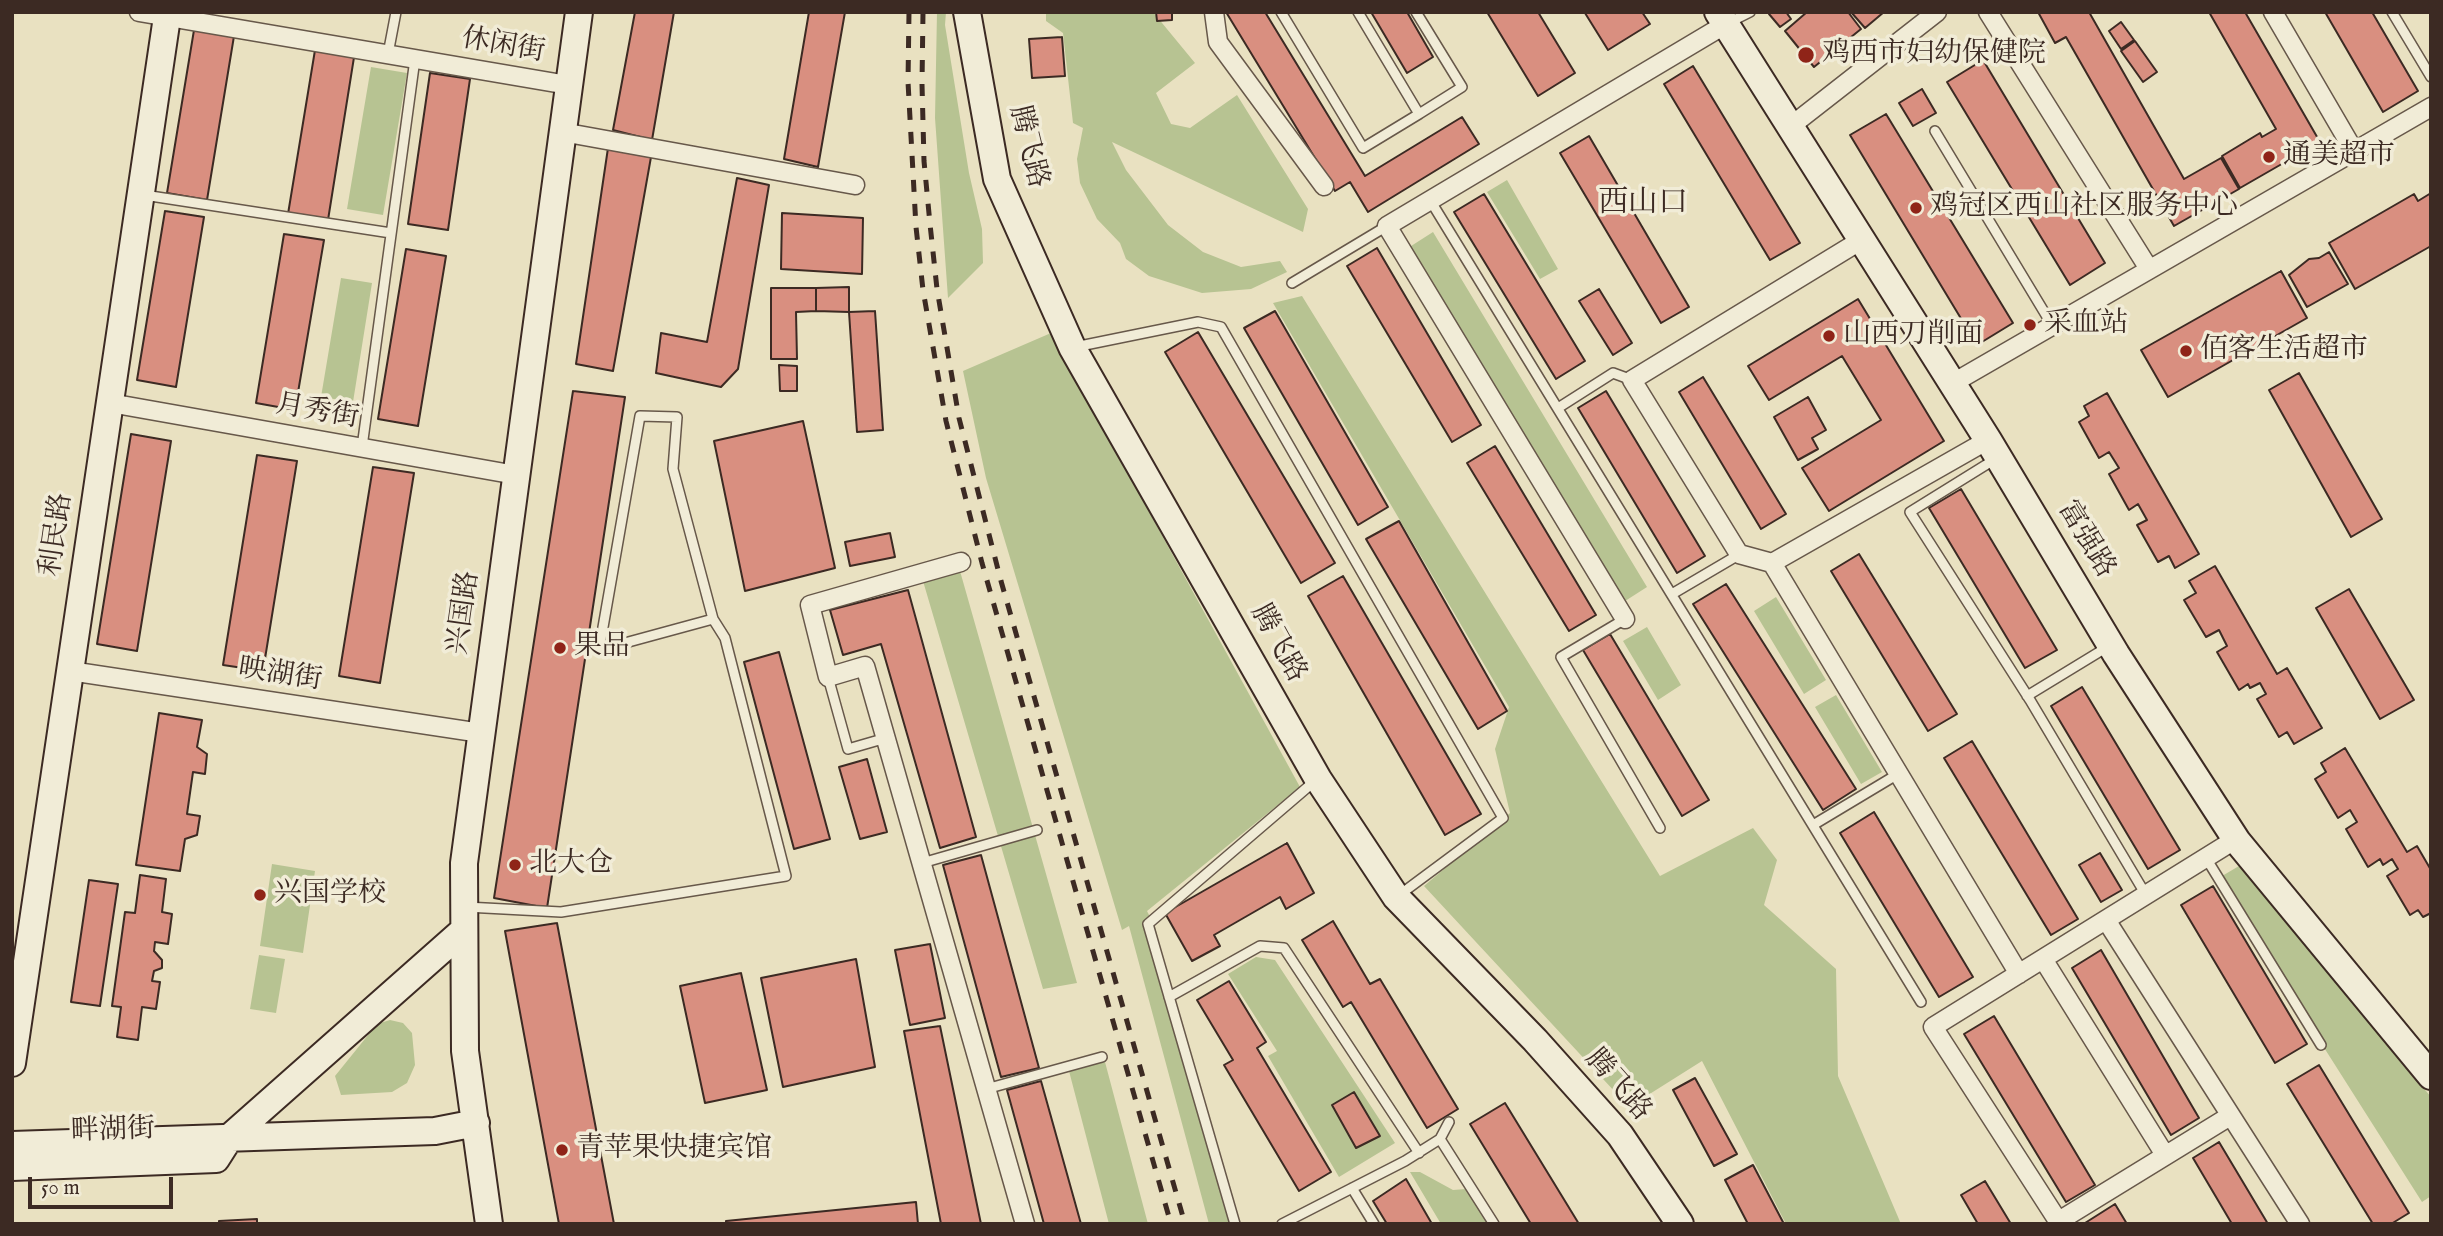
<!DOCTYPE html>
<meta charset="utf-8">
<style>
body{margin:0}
#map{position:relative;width:2443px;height:1236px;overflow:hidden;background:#e9e1c1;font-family:"IM FELL English",serif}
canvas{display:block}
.frame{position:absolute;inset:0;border:14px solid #3c2a23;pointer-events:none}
.scale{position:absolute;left:28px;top:1177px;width:145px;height:32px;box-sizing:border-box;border:4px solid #3c2a23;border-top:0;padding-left:9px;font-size:21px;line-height:24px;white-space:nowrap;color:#3c2a23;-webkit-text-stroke:5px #f1ecd7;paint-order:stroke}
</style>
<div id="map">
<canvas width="2443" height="1236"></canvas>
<div class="frame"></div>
<div class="scale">50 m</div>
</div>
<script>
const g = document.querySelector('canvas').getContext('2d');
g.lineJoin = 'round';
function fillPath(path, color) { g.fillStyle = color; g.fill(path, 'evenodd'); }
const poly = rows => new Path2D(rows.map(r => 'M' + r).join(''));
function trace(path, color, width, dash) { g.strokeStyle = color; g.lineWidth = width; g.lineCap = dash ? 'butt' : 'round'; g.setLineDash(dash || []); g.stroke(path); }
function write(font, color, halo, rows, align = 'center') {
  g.font = font + ' "IM FELL English","Noto Serif SC",serif'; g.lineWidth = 7; g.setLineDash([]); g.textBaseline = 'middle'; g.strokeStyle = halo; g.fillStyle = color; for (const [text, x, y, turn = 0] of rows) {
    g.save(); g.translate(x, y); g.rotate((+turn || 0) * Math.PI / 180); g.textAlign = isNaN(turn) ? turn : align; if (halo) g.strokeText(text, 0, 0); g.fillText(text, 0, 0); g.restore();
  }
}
fillPath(poly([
 [937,12,946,12,945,25,969,173,982,229,983,263,948,298,935,118],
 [1046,12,1153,12,1195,63,1156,93,1171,124,1190,128,1237,95,1308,209,1303,232,1112,142,1126,170,1168,225,1203,252,1241,267,1280,261,1287,272,1251,289,1202,293,1149,276,1126,259,1120,243,1097,219,1080,183,1077,159,1083,128,1073,123,1063,33,1046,21],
 [371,67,407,73,383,215,347,209],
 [1507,180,1558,269,1540,279,1487,192],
 [1433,232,1647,587,1622,603,1408,248],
 [341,278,372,283,353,402,321,397],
 [1302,296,1660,876,1753,828,1777,860,1764,905,1836,969,1838,1076,1901,1224,1786,1224,1702,1061,1629,1107,1424,886,1510,813,1495,749,1509,707,1273,303],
 [1051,333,1300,787,1147,911,1155,927,1232,1224,1209,1224,1129,926,1122,930,986,478,963,371],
 [960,571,1077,983,1043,989,923,581],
 [1776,597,1826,680,1804,694,1754,611],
 [1647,627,1681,685,1658,700,1623,641],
 [1836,695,1882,772,1861,784,1815,707],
 [272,864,315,871,303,953,260,946],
 [2239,866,2431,1097,2431,1196,2422,1202,2217,879],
 [259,955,285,959,276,1013,250,1009],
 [1256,957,1275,960,1395,1143,1339,1177,1268,1056,1277,1051,1228,974],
 [390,1020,403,1023,412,1033,415,1065,407,1083,392,1092,341,1095,335,1076,377,1024],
 [1105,1062,1148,1224,1109,1224,1069,1071],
 [1410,1172,1420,1172,1453,1190,1466,1189,1488,1224,1441,1224]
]), '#b7c392');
const building = poly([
 [635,12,674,12,652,140,613,130,635,12],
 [809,12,845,12,818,167,784,159,809,12],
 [1156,12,1172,12,1172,20,1157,21,1156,12],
 [1226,12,1265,12,1365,176,1462,117,1479,144,1368,212,1350,182,1335,191,1226,12],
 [1371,12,1407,12,1433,57,1407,73,1371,12],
 [1487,12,1538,12,1575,73,1538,96,1487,12],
 [1642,12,1650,24,1608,50,1585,13,1642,12],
 [1771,12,1786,12,1791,19,1780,27,1769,14,1771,12],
 [1807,12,1848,12,1861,29,1814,67,1785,31,1807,12],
 [1851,12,1884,12,1865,28,1851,12],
 [2038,12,2089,12,2184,179,2221,158,2239,189,2174,226,2066,37,2055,43,2038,12],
 [2209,12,2245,12,2320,142,2240,188,2222,156,2260,133,2262,137,2276,129,2209,12],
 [2325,12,2372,12,2418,91,2383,112,2325,12],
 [2121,22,2134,40,2121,49,2109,31,2121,22],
 [195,24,235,30,207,200,167,193,195,24],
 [1062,37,1065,76,1032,78,1029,39,1062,37],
 [2135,41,2157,72,2143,82,2121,51,2135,41],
 [316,44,355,51,328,220,288,214,316,44],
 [1983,60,2105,263,2070,285,1947,82,1983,60],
 [1693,66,1800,243,1770,260,1664,84,1693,66],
 [430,73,470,79,448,230,408,224,430,73],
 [1922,89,1936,113,1913,126,1899,103,1922,89],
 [1886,114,2013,323,1977,345,1850,135,1886,114],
 [1589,136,1689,307,1661,323,1560,153,1589,136],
 [608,148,651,157,613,371,576,364,608,148],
 [737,178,769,185,738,369,721,387,656,373,661,333,707,342,737,178],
 [2431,193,2431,246,2355,289,2329,243,2414,194,2418,201,2431,193],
 [1484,194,1585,361,1556,379,1454,212,1484,194],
 [165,211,204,217,176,387,137,380,165,211],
 [782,213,863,218,862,274,781,269,782,213],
 [284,234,324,240,295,410,256,403,284,234],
 [1377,248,1481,425,1452,442,1347,266,1377,248],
 [406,249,446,256,418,426,378,419,406,249],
 [2329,252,2348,284,2307,307,2289,275,2309,259,2319,258,2329,252],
 [2281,271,2307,318,2168,397,2141,350,2281,271],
 [849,287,849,312,816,311,816,288,849,287],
 [771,288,816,288,816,311,796,312,797,359,771,359,771,288],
 [1599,289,1632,343,1613,355,1579,301,1599,289],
 [1858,299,1944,441,1829,511,1802,468,1881,420,1842,356,1769,400,1748,366,1858,299],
 [875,311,883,430,857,432,849,312,875,311],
 [1275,311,1388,507,1358,525,1244,328,1275,311],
 [1198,332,1335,563,1301,583,1165,352,1198,332],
 [779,365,797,366,797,391,780,391,779,365],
 [2299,373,2382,519,2351,537,2269,390,2299,373],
 [1703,377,1786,514,1761,529,1679,392,1703,377],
 [573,391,625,397,547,908,494,898,573,391],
 [1606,391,1705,556,1677,573,1578,408,1606,391],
 [2107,393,2199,554,2175,568,2169,556,2158,562,2137,525,2147,520,2138,504,2129,510,2109,474,2119,468,2109,452,2099,458,2079,422,2089,416,2084,406,2107,393],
 [1808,397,1826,430,1812,438,1818,449,1798,460,1774,417,1808,397],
 [803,421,835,568,745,591,714,441,803,421],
 [131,434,171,441,137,651,97,644,131,434],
 [1495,446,1596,615,1569,631,1467,463,1495,446],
 [257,455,297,461,263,671,223,665,257,455],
 [373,467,414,473,380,683,339,676,373,467],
 [1961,489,2057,650,2025,668,1929,508,1961,489],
 [1399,521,1507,711,1478,729,1366,539,1399,521],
 [890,533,895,557,850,566,845,542,890,533],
 [1859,554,1957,714,1928,731,1831,571,1859,554],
 [2215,566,2277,674,2287,668,2322,728,2294,744,2287,732,2279,737,2257,699,2266,694,2260,683,2250,688,2248,684,2239,690,2217,652,2227,646,2219,630,2206,637,2184,600,2196,593,2189,581,2215,566],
 [1343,576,1481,814,1445,835,1308,596,1343,576],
 [1726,584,1856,789,1823,810,1693,604,1726,584],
 [2349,589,2414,700,2380,719,2316,608,2349,589],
 [908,590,976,837,940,848,881,644,843,655,830,610,908,590],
 [1610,634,1709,800,1682,816,1583,650,1610,634],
 [779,652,830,839,794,849,744,662,779,652],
 [2082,687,2180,850,2148,869,2051,706,2082,687],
 [159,713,202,720,197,747,207,754,205,774,193,772,187,814,200,816,197,835,185,839,180,871,136,865,159,713],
 [1972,741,2078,919,2051,935,1944,758,1972,741],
 [2345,748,2407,852,2417,846,2431,870,2431,913,2423,917,2418,910,2410,915,2387,876,2398,869,2392,859,2383,865,2380,859,2368,867,2346,829,2357,822,2350,810,2338,818,2315,779,2326,772,2321,763,2345,748],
 [867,759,887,832,860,839,839,767,867,759],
 [1874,812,1973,977,1939,997,1840,833,1874,812],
 [1287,843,1314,893,1286,909,1280,897,1214,935,1220,946,1192,961,1165,913,1287,843],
 [2100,853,2122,890,2101,902,2079,865,2100,853],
 [981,855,1039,1068,1001,1077,943,865,981,855],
 [140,875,166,879,162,912,172,914,168,944,155,942,154,951,162,960,162,968,154,971,152,981,160,982,156,1009,142,1007,138,1040,117,1037,121,1007,112,1006,125,912,135,913,140,875],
 [89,880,118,884,100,1006,71,1002,89,880],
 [2213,886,2307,1044,2275,1063,2181,905,2213,886],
 [1333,921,1370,984,1380,979,1458,1109,1427,1128,1351,1002,1343,1007,1302,940,1333,921],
 [557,923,614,1224,559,1224,505,931,557,923],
 [930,944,945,1018,910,1025,895,950,930,944],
 [2101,950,2199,1118,2171,1135,2072,968,2101,950],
 [856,959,875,1067,783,1087,761,978,856,959],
 [741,973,767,1090,705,1103,680,986,741,973],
 [1229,981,1266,1042,1257,1048,1331,1172,1299,1191,1224,1065,1233,1060,1197,1000,1229,981],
 [1994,1016,2095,1185,2066,1202,1964,1034,1994,1016],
 [940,1026,981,1224,941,1224,904,1031,940,1026],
 [2319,1065,2409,1213,2391,1224,2373,1224,2287,1084,2319,1065],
 [1695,1078,1737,1154,1714,1166,1673,1090,1695,1078],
 [1041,1081,1081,1224,1044,1224,1007,1090,1041,1081],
 [1354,1092,1380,1136,1356,1148,1332,1105,1354,1092],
 [1505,1103,1579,1224,1531,1224,1470,1124,1505,1103],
 [2219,1142,2268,1224,2232,1224,2193,1158,2219,1142],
 [1753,1165,1784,1224,1748,1224,1725,1180,1753,1165],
 [1406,1179,1432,1224,1387,1224,1373,1201,1406,1179],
 [1985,1181,2011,1224,1978,1224,1961,1195,1985,1181],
 [916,1202,918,1224,726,1224,726,1221,916,1202],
 [2115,1204,2127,1224,2086,1224,2085,1223,2115,1204],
 [257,1219,257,1224,219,1224,219,1221,257,1219]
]);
fillPath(building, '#d98f80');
trace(building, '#3c2a23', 2);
const lane = poly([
 [1281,12,1363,148,1419,114,1358,12],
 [1416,12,1462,87,1419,114],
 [2392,12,2431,77],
 [1728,23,1750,12],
 [388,54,396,12],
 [1935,131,2052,325],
 [144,195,391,233],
 [1430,200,1921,1002],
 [1292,283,1387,226],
 [1075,347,1198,322,1221,327,1503,818,1398,896],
 [1558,408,1613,373,1632,380],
 [362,447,415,59],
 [1997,458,1910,512,2030,700,2146,895],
 [1672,594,1740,554],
 [1625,619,1561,657,1660,828],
 [828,677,848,749,886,738],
 [2027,696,2109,646],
 [1813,825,1898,774],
 [2206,858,2321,1045],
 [922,863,1037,830],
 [466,907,561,912,786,876,725,638,713,619,599,650,640,416,677,417,673,469,713,619],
 [1169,997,1260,946,1284,948,1419,1153],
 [986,1089,1102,1057],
 [1440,1139,1494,1224],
 [1352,1188,1374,1224],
 [1235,1224,1148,924,1316,780],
 [1282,1224,1405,1161,1440,1139,1449,1122]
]);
const street = poly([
 [139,12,568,85],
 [1214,12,1218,42,1324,186],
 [1988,12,2149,269],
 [2273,12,2354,151],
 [1791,126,1937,12],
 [562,132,855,185],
 [1863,239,1632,380,1739,554,1772,563,1988,440],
 [1953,383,2431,107],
 [110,403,516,475],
 [961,562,810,605,828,677,865,666,1025,1224],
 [1772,563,2019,974],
 [1625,619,1387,226,1726,24],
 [70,671,481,733],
 [2106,920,2300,1224],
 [2043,959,2165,1155],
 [2059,1221,2230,1116],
 [2060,1224,1933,1027,2236,839]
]);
const secondary = poly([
 [967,12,997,179,1072,347,1318,779,1396,897,1535,1040,1620,1135,1680,1224],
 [1718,12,1988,440,2116,654,2237,841,2431,1076],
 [12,1063,167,17],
 [12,1145,435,1131,476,1123],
 [12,1167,216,1159,230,1137,464,930],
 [489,1224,465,1051,464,863,579,12]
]);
trace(lane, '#67584a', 12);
trace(street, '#67584a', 21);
trace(secondary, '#3c2a23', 30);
trace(lane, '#f1ecd7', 9);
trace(street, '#f1ecd7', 18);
trace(secondary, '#f1ecd7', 26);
trace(poly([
 [909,12,908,82,916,227,923,290,946,421,982,563,1171,1224],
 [923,12,922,84,924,161,930,224,937,289,959,418,1001,581,1185,1224]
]), '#3c2a23', 5, [12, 12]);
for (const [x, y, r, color] of [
 [1806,55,9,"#8f2418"],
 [2269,157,7,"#8f2418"],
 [1916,208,7,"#8f2418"],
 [2030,325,7,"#8f2418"],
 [1829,336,7,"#8f2418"],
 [2186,351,7,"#8f2418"],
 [560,648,7,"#8f2418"],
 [515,865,7,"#8f2418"],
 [260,895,7,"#8f2418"],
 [562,1150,7,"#8f2418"]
]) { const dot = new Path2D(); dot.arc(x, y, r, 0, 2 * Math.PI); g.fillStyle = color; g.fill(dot); trace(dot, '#f1ecd7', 2.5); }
write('28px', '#3c2a23', '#f1ecd7', [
 ["休闲街",503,47,10],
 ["腾飞路",1027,147,76],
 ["月秀街",317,413,10],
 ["利民路",58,535,-82],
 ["富强路",2085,540,59],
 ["兴国路",465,613,-82],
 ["腾飞路",1277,644,61],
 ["映湖街",280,676,9],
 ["腾飞路",1617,1086,49],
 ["畔湖街",113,1132,-2]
]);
write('28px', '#3c2a23', '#f1ecd7', [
 ["鸡西市妇幼保健院",1822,55],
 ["通美超市",2283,157],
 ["鸡冠区西山社区服务中心",1930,208],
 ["采血站",2044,325],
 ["山西刀削面",1843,336],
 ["佰客生活超市",2200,351],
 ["果品",574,648],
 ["北大仓",529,865],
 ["兴国学校",274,895],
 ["青苹果快捷宾馆",576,1150]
], 'left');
write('30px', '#3c2a23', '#f1ecd7', [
 ["西山口",1643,205]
]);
</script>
